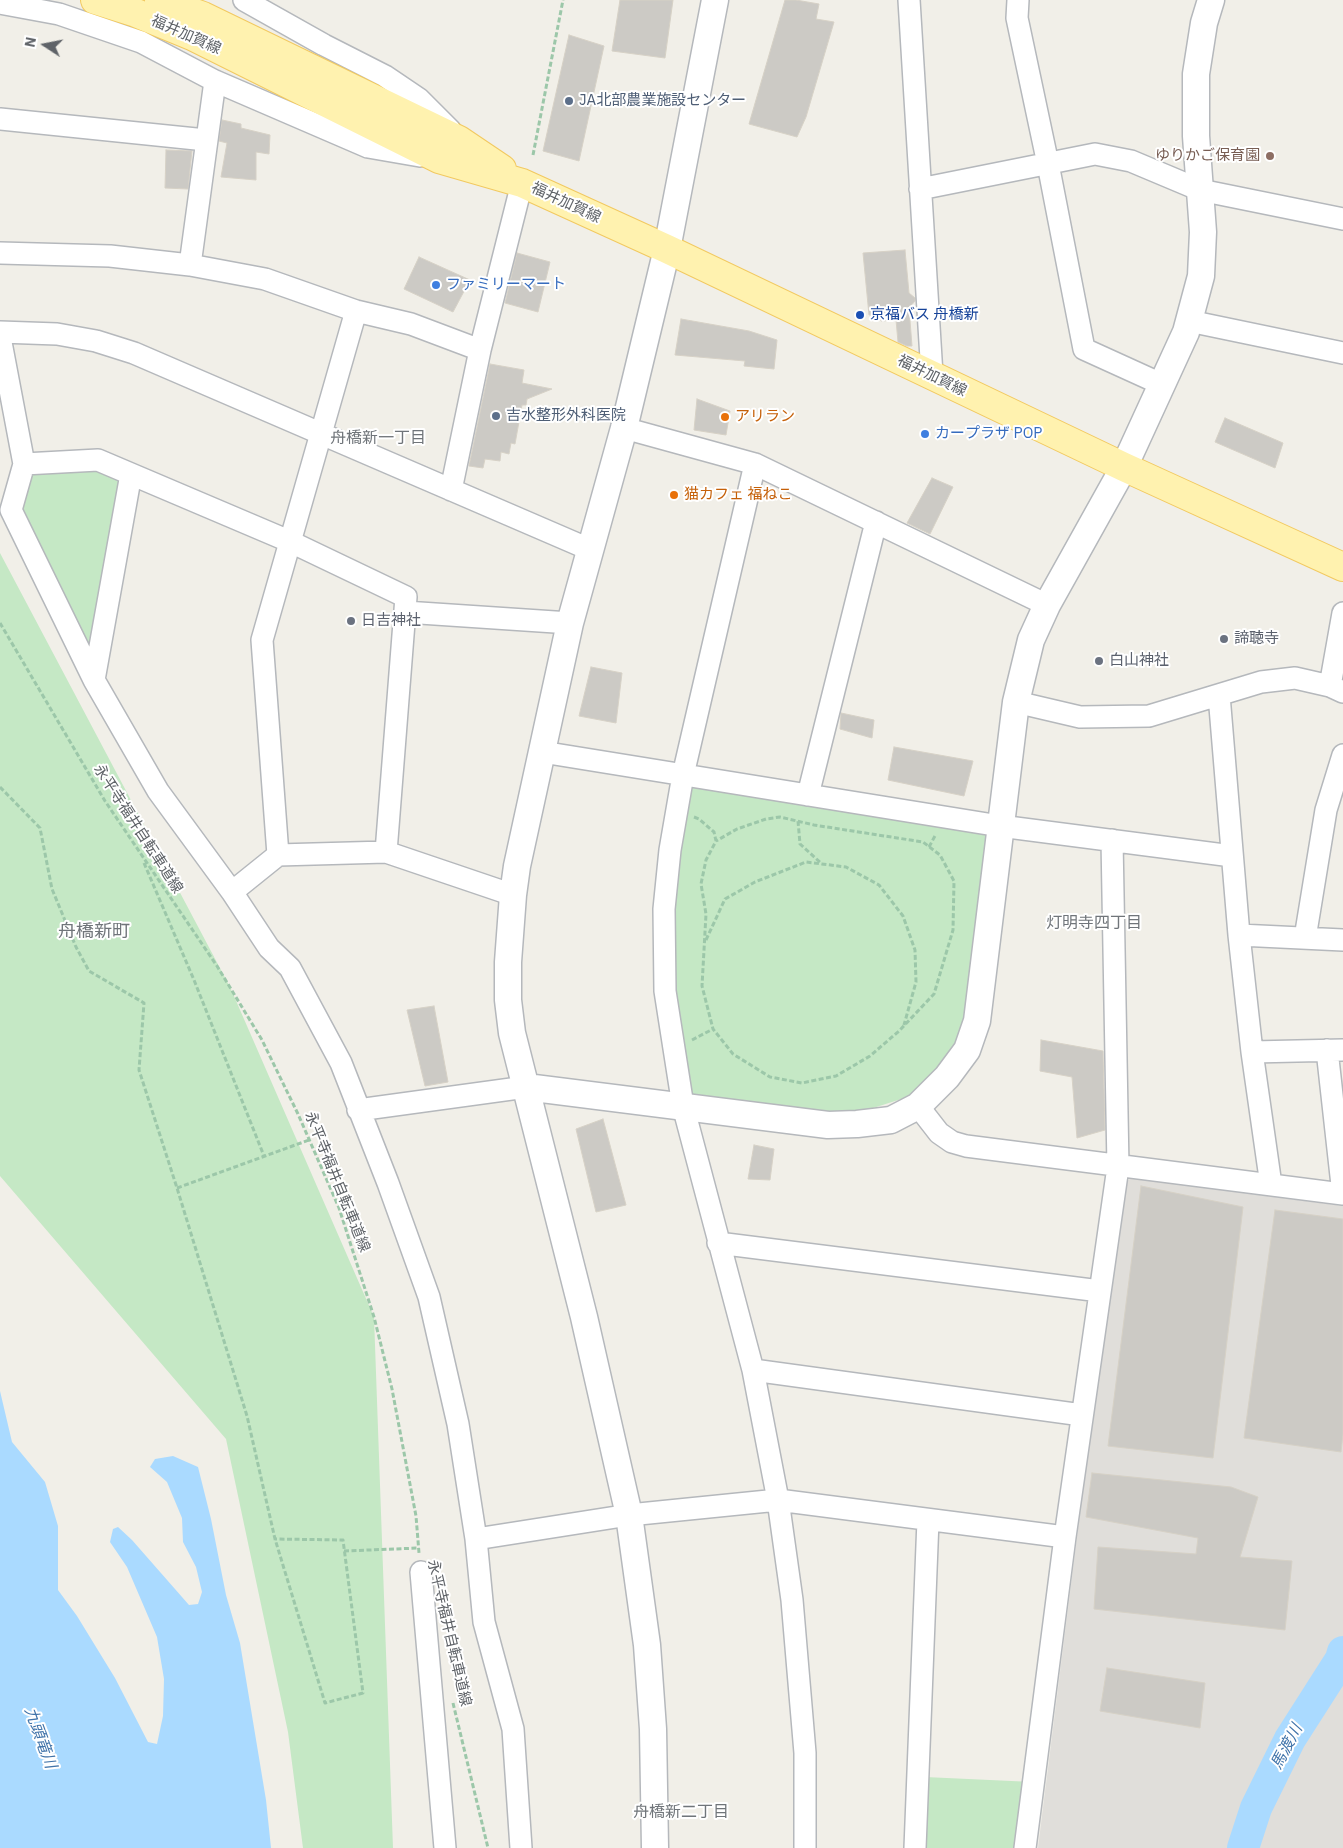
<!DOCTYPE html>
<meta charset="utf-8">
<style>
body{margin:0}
#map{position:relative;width:1343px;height:1848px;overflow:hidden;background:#f1efe8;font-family:"IBM Plex Sans",sans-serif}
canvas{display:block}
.north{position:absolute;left:20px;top:20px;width:50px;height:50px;-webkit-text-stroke:4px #fff;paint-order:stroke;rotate:281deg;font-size:14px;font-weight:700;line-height:20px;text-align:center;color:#5f6368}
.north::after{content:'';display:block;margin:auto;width:18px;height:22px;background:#5f6368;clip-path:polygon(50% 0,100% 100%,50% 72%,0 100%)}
</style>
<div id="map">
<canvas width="1343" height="1848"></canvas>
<div class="north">N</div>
</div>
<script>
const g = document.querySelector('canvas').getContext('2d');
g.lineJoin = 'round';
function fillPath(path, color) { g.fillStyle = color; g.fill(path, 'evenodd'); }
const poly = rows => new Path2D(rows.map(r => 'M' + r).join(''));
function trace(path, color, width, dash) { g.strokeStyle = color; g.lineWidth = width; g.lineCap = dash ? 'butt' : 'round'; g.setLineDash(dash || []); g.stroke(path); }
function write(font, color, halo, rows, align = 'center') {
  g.font = font + ' "IBM Plex Sans","Noto Sans JP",sans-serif'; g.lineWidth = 4; g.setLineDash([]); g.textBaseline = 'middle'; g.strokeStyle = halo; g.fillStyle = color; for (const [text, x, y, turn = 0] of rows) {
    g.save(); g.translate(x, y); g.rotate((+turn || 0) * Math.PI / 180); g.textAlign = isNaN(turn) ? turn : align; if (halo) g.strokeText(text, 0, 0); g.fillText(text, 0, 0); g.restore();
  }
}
fillPath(poly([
 [1131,1178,1343,1206,1343,1848,1038,1848,1121,1186]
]), '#e0deda');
fillPath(poly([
 [98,460,131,474,90,670,16,509,24,464],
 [0,553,230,987,374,1317,393,1848,303,1848,288,1732,226,1439,0,1176],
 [683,775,995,824,977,1021,917,1094,870,1109,844,1112,683,1106,665,991],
 [925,1777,1033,1782,1025,1848,921,1848]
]), '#c5e8c5');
fillPath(poly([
 [0,1391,12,1442,45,1482,58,1526,58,1590,77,1616,115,1678,148,1742,157,1744,163,1716,164,1679,157,1637,127,1567,110,1542,113,1529,118,1527,132,1540,189,1605,198,1604,202,1592,196,1567,183,1542,182,1518,167,1482,150,1467,155,1459,173,1456,198,1467,211,1519,226,1595,240,1643,266,1800,271,1848,0,1848]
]), '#aadaff');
trace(poly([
 [1243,1848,1256,1808,1290,1739,1341,1659,1343,1652]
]), '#aadaff', 32);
const building = poly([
 [620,0,673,0,665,58,612,51,620,0],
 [785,0,796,0,819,4,816,19,834,22,806,117,797,137,749,124,785,0],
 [569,35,604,46,579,161,543,151,569,35],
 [222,120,241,124,241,128,270,135,269,154,256,152,256,180,221,177,227,143,219,141,222,120],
 [166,150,192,151,188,189,165,188,166,150],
 [905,250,909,293,915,298,915,301,909,308,912,346,907,346,898,342,896,320,881,321,881,314,869,315,863,253,905,250],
 [517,253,550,262,538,312,505,303,517,253],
 [419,257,470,280,453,312,404,289,419,257],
 [681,319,749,331,777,340,774,369,744,366,745,361,675,355,681,319],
 [490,364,524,370,522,383,552,389,527,399,526,405,522,405,515,444,511,443,509,454,501,452,500,461,485,459,483,468,469,466,490,364],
 [697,399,730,411,726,435,694,430,697,399],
 [1225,418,1283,443,1275,468,1215,442,1225,418],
 [932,478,953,487,930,534,907,523,932,478],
 [591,667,622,673,616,723,579,716,591,667],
 [841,713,874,720,872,738,840,729,841,713],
 [894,747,973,761,964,796,888,780,894,747],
 [434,1006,448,1082,425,1086,407,1010,434,1006],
 [1041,1040,1103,1051,1105,1130,1077,1138,1072,1077,1040,1071,1041,1040],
 [603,1119,626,1205,596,1212,576,1129,603,1119],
 [754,1145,774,1149,770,1180,748,1179,754,1145],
 [1141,1186,1243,1207,1213,1458,1108,1446,1141,1186],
 [1275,1210,1343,1219,1343,1434,1341,1452,1244,1438,1275,1210],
 [1092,1473,1231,1487,1258,1497,1240,1557,1292,1561,1285,1630,1094,1609,1098,1547,1196,1554,1198,1538,1086,1517,1092,1473],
 [1107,1668,1205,1683,1200,1728,1100,1711,1107,1668]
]);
fillPath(building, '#cccac5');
trace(building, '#d6d1c6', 1);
const minor = poly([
 [244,0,324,45,385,76,419,99,450,130],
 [909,0,932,375],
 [1018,0,1017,18,1048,164,1084,349,1161,384],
 [0,3,59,14,141,42,215,81,368,147,420,156],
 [0,119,206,140],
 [920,189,1095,154,1131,161,1200,190,1343,219],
 [0,253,110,256,190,265,265,279,356,311,411,324,480,350],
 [190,265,215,81],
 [1189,321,1343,353],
 [0,332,57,334,96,341,134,353,591,550],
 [0,337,24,464,11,510,94,680,158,791,232,892,269,948,290,968,341,1063,388,1183,429,1297,458,1424,476,1539,484,1622,513,1729,521,1848],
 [624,428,755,464,1047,605],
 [24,464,98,460,291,542,406,597,386,852],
 [755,464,683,775,670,850,664,909,665,991,683,1106,753,1370,778,1500,792,1600,805,1753,805,1848],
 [451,490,480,350,522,183],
 [405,612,570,623],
 [94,680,131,474],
 [1330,686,1343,613],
 [1219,695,1239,935,1252,1052,1271,1185],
 [1016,702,1080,717,1149,716,1261,682,1295,678,1330,686,1343,692],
 [542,752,1000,826,1232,856],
 [808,795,876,522],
 [278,855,262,640,356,311],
 [232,892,278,855,386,852,513,895],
 [1239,935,1343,940],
 [1305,938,1326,810,1343,755],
 [1327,1050,1343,1194],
 [1252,1052,1343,1050],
 [918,1106,939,1133,952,1142,966,1146,1343,1194],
 [358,1110,526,1087],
 [718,1243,1100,1291],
 [753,1370,1082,1415],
 [476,1539,629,1515,778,1500,1065,1537],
 [421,1572,445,1848],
 [915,1848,928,1520],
 [1025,1848,1065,1537,1118,1167,1112,840]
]);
const tertiary = poly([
 [526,1087,828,1125,857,1124,891,1120,918,1106,947,1077,967,1050,977,1021,1016,702,1031,640,1047,605,1124,467,1186,332,1201,276,1203,232,1196,136,1196,74,1204,23,1211,0],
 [655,1848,653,1729,647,1645,629,1515,584,1317,512,1033,508,1000,508,962,513,895,517,866,570,623,624,428,667,249,715,0]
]);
const primary = poly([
 [95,0,136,13,192,36,439,159,522,183,667,249,1124,467,1343,567],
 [159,0,203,16,459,140,502,169]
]);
trace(minor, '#b5b8bc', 24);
trace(tertiary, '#b5b8bc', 29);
trace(primary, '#f2c960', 30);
trace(poly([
 [533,155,563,0],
 [0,623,105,801,217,966,262,1040,298,1114,339,1208,374,1317,392,1389,416,1516,419,1553],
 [0,787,40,828,52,889,76,947,89,971,144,1003,139,1070,177,1188,247,1416,275,1539,325,1703,363,1693,343,1540,275,1539],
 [694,817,699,819,714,832,716,841,706,860,701,884,706,914,702,986,713,1029,733,1054,770,1077,802,1083,836,1076,870,1056,899,1031,934,994,953,930,954,881,940,855,923,842,814,825,780,817,766,819,737,829,716,841],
 [798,821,800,844,822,864],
 [929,847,936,834],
 [144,863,194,980,264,1156],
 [706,940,725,899,755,882,806,862,846,867,879,885,903,916,915,950,916,982,904,1025],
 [692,1040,713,1029],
 [177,1188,309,1140],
 [344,1551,419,1548],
 [453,1703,488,1848]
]), '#9cc7a9', 3, [5, 2.5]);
trace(minor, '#fff', 21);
trace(tertiary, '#fff', 26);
trace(primary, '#fff2af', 28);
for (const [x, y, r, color] of [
 [569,101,5,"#5c6f8a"],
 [1270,156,5,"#8d6e63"],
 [436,285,5,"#3f7fe0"],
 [860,315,5,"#1a4fb4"],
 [496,416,5,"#5c6f8a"],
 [725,417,5,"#e8710a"],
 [925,434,5,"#3f7fe0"],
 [674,495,5,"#e8710a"],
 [351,621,5,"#6b7280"],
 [1224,639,5,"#6b7280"],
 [1099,661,5,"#6b7280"]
]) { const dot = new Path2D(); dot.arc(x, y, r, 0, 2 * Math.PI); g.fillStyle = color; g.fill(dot); trace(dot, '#fff', 2); }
write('15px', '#5f6368', '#fff', [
 ["福井加賀線",186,35,24],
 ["福井加賀線",566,203,25],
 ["福井加賀線",932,376,26],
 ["永平寺福井自転車道線",138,829,57],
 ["永平寺福井自転車道線",337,1182,68],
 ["永平寺福井自転車道線",449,1633,77]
]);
write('15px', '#4e5e75', '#fff', [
 ["JA北部農業施設センター",579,101],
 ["吉水整形外科医院",506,416]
], 'left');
write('15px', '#785e54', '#fff', [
 ["ゆりかご保育園",1260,156]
], 'right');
write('15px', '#366cbe', '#fff', [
 ["ファミリーマート",446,285],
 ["カープラザ POP",935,434]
], 'left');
write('15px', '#164399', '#fff', [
 ["京福バス 舟橋新",870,315]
], 'left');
write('15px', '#c56008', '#fff', [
 ["アリラン",735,417],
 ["猫カフェ 福ねこ",684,495]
], 'left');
write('15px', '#5b616d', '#fff', [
 ["日吉神社",361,621],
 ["諦聴寺",1234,639],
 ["白山神社",1109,661]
], 'left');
write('16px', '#70757a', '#fff', [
 ["舟橋新一丁目",378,438],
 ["灯明寺四丁目",1094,923],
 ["舟橋新二丁目",681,1812]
]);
write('italic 16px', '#4174aa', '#fff', [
 ["九頭竜川",40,1738,70],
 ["馬渡川",1287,1747,-62]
]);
write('18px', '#70757a', '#fff', [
 ["舟橋新町",94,932]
]);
</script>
